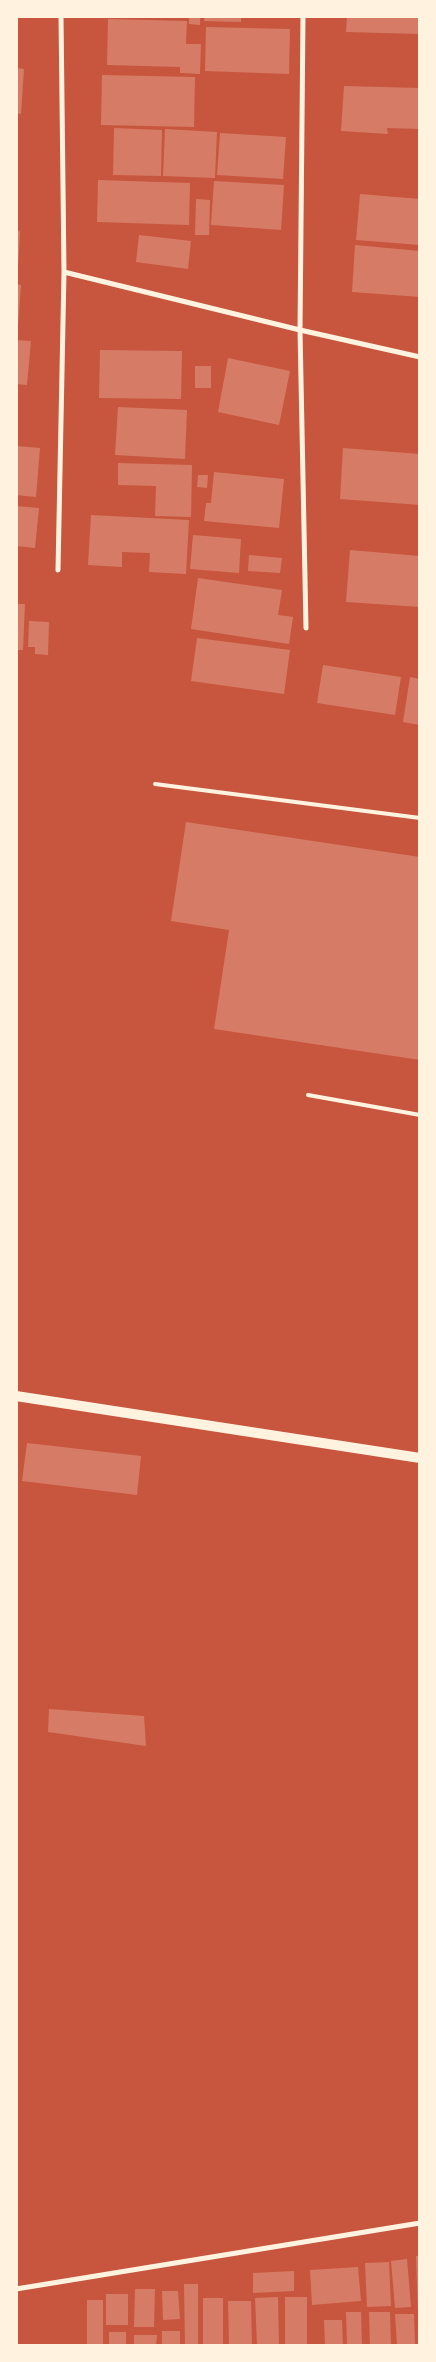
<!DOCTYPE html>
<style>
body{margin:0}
#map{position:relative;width:436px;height:2362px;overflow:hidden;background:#c8553d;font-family:"Source Sans 3",sans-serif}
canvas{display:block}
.frame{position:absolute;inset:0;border:18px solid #fff3e0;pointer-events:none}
</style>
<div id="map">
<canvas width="436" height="2362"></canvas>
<div class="frame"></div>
</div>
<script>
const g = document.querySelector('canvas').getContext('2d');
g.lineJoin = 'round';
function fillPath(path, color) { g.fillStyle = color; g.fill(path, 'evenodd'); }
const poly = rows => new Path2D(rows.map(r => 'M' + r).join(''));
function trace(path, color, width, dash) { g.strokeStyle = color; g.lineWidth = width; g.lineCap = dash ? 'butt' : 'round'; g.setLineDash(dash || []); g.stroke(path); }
fillPath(poly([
 [189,16,200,16,200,25,189,24],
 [205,16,241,16,241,22,204,21],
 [347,16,420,16,420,34,346,32],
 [108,19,187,21,186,44,201,44,200,74,180,73,180,67,107,65],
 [206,27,290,29,289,74,205,71],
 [16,68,24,69,21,114,16,113],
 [102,75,195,77,194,127,101,125],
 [344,86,420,88,420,129,387,128,388,134,341,131],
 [114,128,162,130,161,176,113,175],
 [165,129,217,132,215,178,163,176],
 [220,133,286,137,283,179,217,175],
 [98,180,190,183,189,225,97,222],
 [214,181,284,185,281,230,211,225],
 [360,194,420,199,420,245,356,240],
 [196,199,210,200,209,235,195,235],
 [16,230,20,231,18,267,16,267],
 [139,235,191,241,188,269,136,262],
 [355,245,420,251,420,297,352,292],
 [16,284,21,285,18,326,16,326],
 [16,340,31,341,27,385,16,384],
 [100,350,182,351,181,399,99,398],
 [228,358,290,371,279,425,218,412],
 [195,366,211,366,211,388,195,388],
 [118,407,187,410,185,459,115,455],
 [16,446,40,448,36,497,16,495],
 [343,448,420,454,420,505,340,499],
 [118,463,192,465,191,517,155,516,156,486,118,485],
 [214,472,284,479,279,528,204,521,206,503,211,503],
 [198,475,208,475,207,488,197,487],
 [16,506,39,508,35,548,16,546],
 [91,515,189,520,186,574,149,572,150,553,122,552,122,567,88,565],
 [193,535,241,539,239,573,190,569],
 [350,550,420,556,420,607,346,602],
 [249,555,282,558,280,573,248,571],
 [198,578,282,590,278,615,293,617,289,644,191,629],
 [16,604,25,604,23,650,16,650],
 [29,621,49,622,48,655,35,654,35,647,28,647],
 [197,638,290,650,284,694,191,681],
 [323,665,401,677,395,715,317,703],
 [410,677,420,679,420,725,403,722],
 [186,822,420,857,420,1060,214,1029,229,930,171,921],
 [27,1443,141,1456,137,1495,22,1481],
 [49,1709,144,1716,146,1746,48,1732],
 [416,2256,420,2256,420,2313,418,2313],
 [407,2259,411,2307,395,2308,391,2261],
 [389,2262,391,2306,367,2307,365,2263],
 [358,2267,361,2301,312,2305,310,2270],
 [294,2271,294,2291,253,2293,253,2273],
 [184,2284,198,2284,198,2346,185,2346],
 [135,2289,155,2289,154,2327,134,2327],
 [162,2291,178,2291,180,2319,163,2320],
 [106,2294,128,2294,128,2325,106,2325],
 [278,2297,279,2346,257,2346,255,2298],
 [285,2297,307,2297,307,2346,285,2346],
 [203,2298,223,2298,223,2346,203,2346],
 [87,2300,103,2300,103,2346,87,2346],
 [228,2301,251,2301,252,2346,229,2346],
 [346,2312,361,2312,362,2346,347,2346],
 [369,2312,390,2312,391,2346,370,2346],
 [395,2314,414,2314,415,2344,397,2345],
 [324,2320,342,2320,343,2346,325,2346],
 [162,2331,180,2331,180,2346,162,2346],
 [109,2332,126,2332,126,2346,109,2346],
 [134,2335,157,2335,156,2346,134,2346]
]), '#d67c66');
trace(poly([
 [155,784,420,818],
 [308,1095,420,1115]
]), '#fff3e0', 4);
trace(poly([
 [303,16,300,330,306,628],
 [64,272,300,330,420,357],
 [58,570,64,272,61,16],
 [16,2289,420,2223]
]), '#fff3e0', 5);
trace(poly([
 [16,1396,420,1458]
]), '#fff3e0', 10);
</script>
